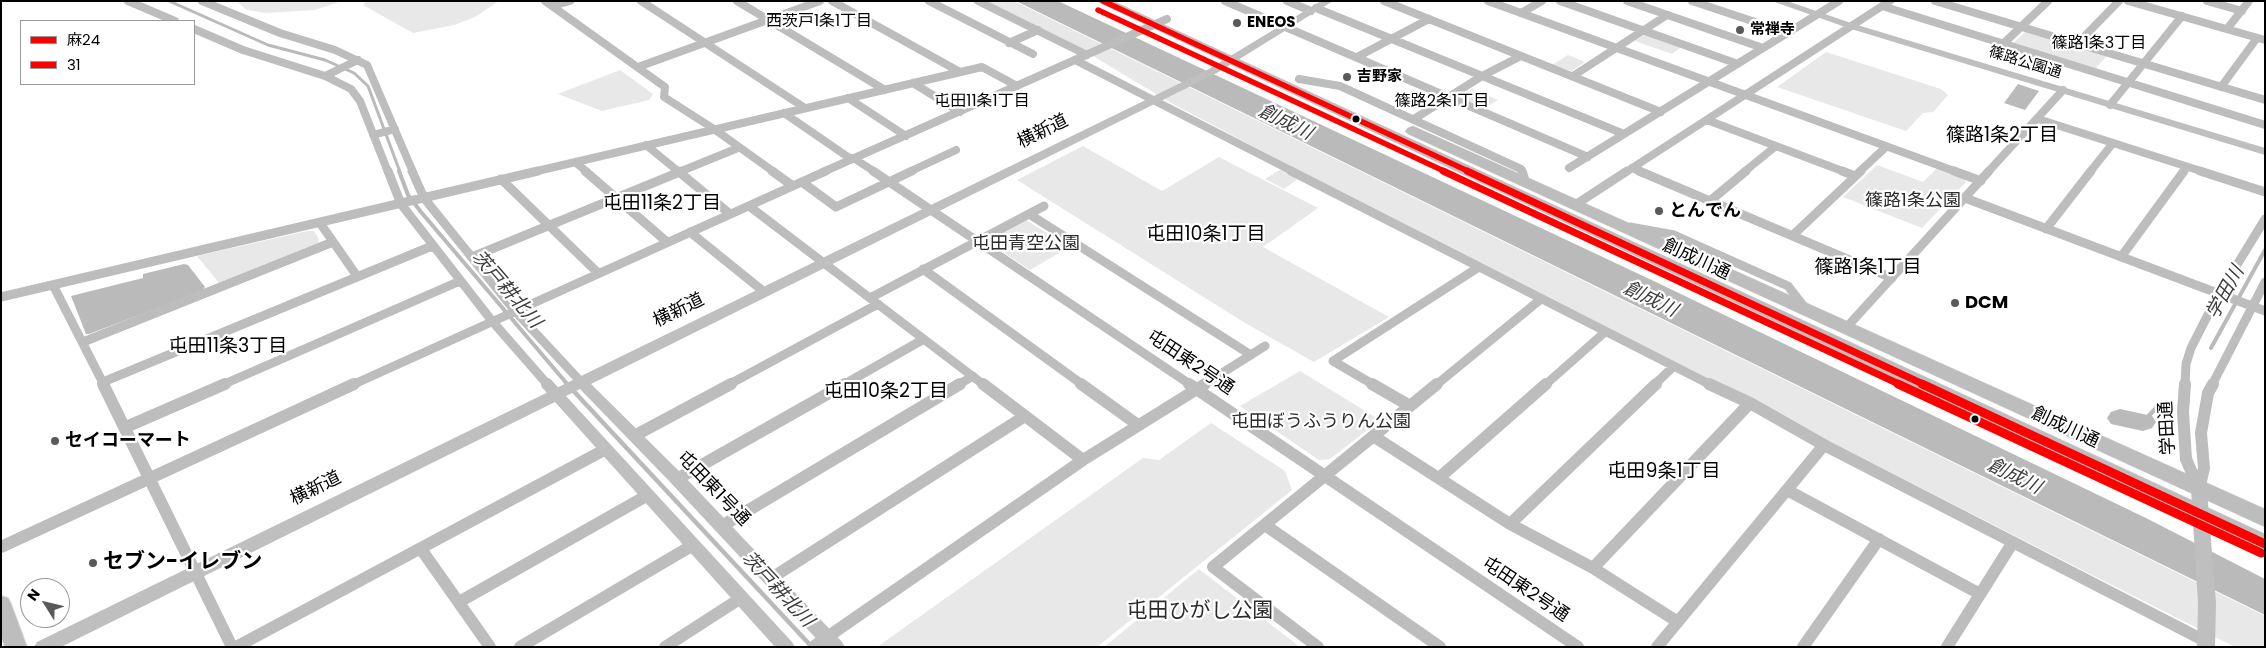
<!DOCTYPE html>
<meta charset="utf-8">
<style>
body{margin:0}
#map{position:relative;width:2266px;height:648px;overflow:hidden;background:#fff;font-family:Poppins,"Noto Sans JP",sans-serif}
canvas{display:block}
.frame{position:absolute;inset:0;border:2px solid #000;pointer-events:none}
.legend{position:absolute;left:20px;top:20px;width:175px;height:65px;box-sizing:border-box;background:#fff;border:1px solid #999;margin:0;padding:6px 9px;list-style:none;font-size:15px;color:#000}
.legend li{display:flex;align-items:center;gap:10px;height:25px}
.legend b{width:25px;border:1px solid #999}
.north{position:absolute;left:20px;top:578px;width:50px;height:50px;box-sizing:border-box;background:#fff;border:1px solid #999;border-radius:50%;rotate:306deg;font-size:14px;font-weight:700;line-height:20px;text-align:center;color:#000}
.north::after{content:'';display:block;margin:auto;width:18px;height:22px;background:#595959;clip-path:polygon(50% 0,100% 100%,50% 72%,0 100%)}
</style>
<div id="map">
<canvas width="2266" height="648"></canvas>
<div class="frame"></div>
<ul class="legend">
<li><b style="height:6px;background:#f00"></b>麻24</li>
<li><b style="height:6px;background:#f00"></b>31</li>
</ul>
<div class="north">N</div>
</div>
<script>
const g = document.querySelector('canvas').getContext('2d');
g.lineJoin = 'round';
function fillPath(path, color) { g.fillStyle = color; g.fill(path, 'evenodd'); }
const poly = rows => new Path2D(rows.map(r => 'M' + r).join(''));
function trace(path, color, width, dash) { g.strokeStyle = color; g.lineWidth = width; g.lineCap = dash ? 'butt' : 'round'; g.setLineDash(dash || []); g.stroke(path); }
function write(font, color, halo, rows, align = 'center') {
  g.font = font + ' Poppins,"Noto Sans JP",sans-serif'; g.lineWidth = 4.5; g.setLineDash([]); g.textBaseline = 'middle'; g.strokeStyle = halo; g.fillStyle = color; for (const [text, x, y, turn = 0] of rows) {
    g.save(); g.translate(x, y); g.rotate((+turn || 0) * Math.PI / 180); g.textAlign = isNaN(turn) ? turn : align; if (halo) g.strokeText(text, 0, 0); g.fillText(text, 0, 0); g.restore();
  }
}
fillPath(poly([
 [236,1,343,1,314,10,266,13,247,10],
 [367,1,499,1,475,17,454,25,413,33,363,5],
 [984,1,1014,1,2265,616,2265,647,2235,647,2076,567,1302,172,1171,103,1093,56],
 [2025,32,2028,32,2107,56,2095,69,2013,43],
 [1644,35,1648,35,1682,47,1672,54,1635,41],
 [1826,52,1941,89,1948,95,1933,112,1923,113,1906,131,1777,87],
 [1568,55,1585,62,1572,71,1552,65],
 [620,70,653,94,649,100,602,111,558,94],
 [1472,89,1498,100,1485,108,1462,98,1461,96],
 [1083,146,1162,191,1219,157,1318,208,1263,247,1389,317,1314,362,1245,323,1017,180],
 [1877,165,1923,182,1937,168,1963,178,1966,182,1922,228,1843,197],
 [1281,169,1299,178,1284,189,1265,179],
 [1026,220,1069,247,1030,270,986,241],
 [307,231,314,231,319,239,318,244,219,283,197,256],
 [1300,371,1380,420,1330,459,1319,460,1240,406],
 [1211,423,1285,471,1292,490,1097,647,877,647,1143,458,1159,460],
 [1199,569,1300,647,1104,647]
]), '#e8e8e8');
fillPath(poly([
 [1016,1,1058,1,1658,283,2148,519,2265,579,2265,615],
 [2018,84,2039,91,2025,110,2004,103],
 [184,264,188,265,205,287,202,291,89,334,86,334,71,296,143,278,143,274]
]), '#bababa');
trace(poly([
 [169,1,268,45,325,60,354,73,368,86,400,172]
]), '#bababa', 3);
trace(poly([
 [399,171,408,195,421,212,568,385],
 [2211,348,2265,250]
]), '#bababa', 4);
trace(poly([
 [567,384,812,647],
 [2143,422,2157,407]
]), '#bababa', 4.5);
fillPath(poly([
 [2120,409,2152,416,2156,422,2152,428,2143,431,2111,424,2107,418,2111,412,2120,409]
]), '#bababa');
const primary = poly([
 [1,596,8,598,11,604,27,647,5,647,1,635,1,596]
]);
const highway = poly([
 [1096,1,1113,1,2265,534,2265,553,1096,1],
 [1413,126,2265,509,2265,527,1408,134,1405,131,1408,128,1413,126]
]);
trace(primary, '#dbdbdb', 2);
trace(highway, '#dbdbdb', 1);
trace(poly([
 [128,1,175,21],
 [202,1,280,33,335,50,367,65,413,172],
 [545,1,665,87,664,97,714,129,774,172],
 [641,1,805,108],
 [737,1,885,90],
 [832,1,960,72],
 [929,1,1033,54],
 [978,1,1087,55],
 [1225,1,1588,157],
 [1287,1,1311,11],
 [1384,1,1661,112],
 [1488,1,1957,172],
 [1560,1,1738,64],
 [1627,1,1763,48],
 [1692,1,1788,33],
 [1935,1,2265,100],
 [2128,1,2265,40],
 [2207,1,2242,11],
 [552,6,570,1],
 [1882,6,2265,125],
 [1316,8,1624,134],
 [1521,13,1542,1],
 [194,29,243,50,325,76,351,89,360,101,388,172],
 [2227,29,2249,1],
 [1009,43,1038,30],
 [2003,44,2048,1],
 [2077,44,2119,1],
 [1357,57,1429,19],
 [1075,60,1294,172],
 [638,67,820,1],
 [325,76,358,60],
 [1573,76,1667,15],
 [1299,79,1340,86,1521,169,1522,172],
 [913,83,960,112],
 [2221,87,2257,38],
 [848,98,906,136],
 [2110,105,2182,16],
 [784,113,848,157,855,159,875,172],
 [1414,119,1482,76,1521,56],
 [2038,119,2204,172],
 [1707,120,1845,172],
 [373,135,395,129],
 [646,145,679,172],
 [575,162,587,172],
 [1569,168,1839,1],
 [1632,168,1642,172],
 [533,172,982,67,1017,86],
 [679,172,738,148],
 [823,172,1167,19],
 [909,172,956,150],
 [1626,172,1890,1],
 [1744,172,1776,146],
 [1859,172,1886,147],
 [1988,172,2063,90],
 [2090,172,2113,143],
 [2183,172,2187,167]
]), '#bdbdbd', 8);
trace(poly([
 [388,171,401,204,492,321,548,385],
 [412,171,424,198,515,311,581,382],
 [585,171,667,242],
 [678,171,730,214],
 [772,171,793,186],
 [873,171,1191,385],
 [1291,171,1711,385],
 [1522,171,1526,183],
 [1639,171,1892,278],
 [1842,171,1855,176],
 [1954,171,1981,181],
 [2200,171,2265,192],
 [501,179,598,273],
 [802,182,836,207,912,171],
 [1965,198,2265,311],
 [1710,201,1746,171],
 [1575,205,1627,171],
 [749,206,984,385],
 [1029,214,1251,355],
 [320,223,357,276],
 [1630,227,1674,235,1788,286,1805,308],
 [2046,229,2091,171],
 [690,232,763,291],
 [1792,236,1861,171],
 [472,257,682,171],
 [2121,257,2184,171],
 [923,269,1083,385],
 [53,285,104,385],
 [1,297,538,171],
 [870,298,1044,206],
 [1846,328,1989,171],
 [83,342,333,242],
 [103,382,432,246],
 [222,385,460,281],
 [352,385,826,171],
 [728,385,878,304],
 [843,385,924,339],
 [958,385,973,376],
 [1203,385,1265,346],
 [1374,385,1333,361,1479,267],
 [1436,385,1541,299],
 [1545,385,1605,332],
 [1654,385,1673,367],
 [2185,385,2186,364,2191,348,2216,299,2265,219],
 [2212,385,2265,282]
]), '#bdbdbd', 9);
trace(poly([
 [103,384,232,647],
 [547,384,556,394],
 [983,384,1083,460],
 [1081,384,1138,425],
 [1189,384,1578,647],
 [1372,384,1410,406],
 [1709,384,1750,403,1824,445,2207,642],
 [2185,384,2183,412,2186,459,2199,489],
 [126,427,225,384],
 [634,436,731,384],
 [1373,436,1510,524,1593,568,1678,622],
 [1439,478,1546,384],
 [677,479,845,384],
 [1787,490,1980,594],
 [2199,490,2204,468,2201,433,2208,393,2213,384],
 [1510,524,1656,384],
 [1265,525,1440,647],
 [722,526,960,384],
 [1,547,354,384],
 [421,549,490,647],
 [1593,568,1750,403],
 [770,579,1025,416],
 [459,602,648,495],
 [236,647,606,449],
 [520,647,693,545],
 [665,647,741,598],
 [813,647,1083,460,1205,384],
 [1318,647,1213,567,1437,384],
 [1657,647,1824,445],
 [1803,647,1879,539],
 [1947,647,2013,542]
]), '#bdbdbd', 12);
fillPath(poly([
 [1321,1,1333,1,1217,73,591,384,683,475,842,642,845,647,824,647,671,483,580,389,566,396,792,642,795,647,775,647,555,402,61,647,34,647,37,642,1209,69,1321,1],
 [1772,1,1787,1,1854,24,2265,148,2265,155,1848,28,1772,1],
 [2199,484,2205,486,2207,490,2216,603,2215,647,2197,647,2198,603,2191,490,2193,486,2199,484]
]), '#bfbfbf');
fillPath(primary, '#bdbdbd');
fillPath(highway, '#bdbdbd');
trace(poly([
 [1103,1,1470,172]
]), '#f00', 5.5);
trace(poly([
 [1467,171,1925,385]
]), '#f00', 7);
trace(poly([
 [1922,384,2265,544]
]), '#f00', 9);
trace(poly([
 [1098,10,1446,172]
]), '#f00', 5.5);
trace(poly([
 [1443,171,1901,385]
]), '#f00', 7);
trace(poly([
 [1898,384,2261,553]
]), '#f00', 9);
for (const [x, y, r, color] of [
 [1237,23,5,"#595959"],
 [1740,30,5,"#595959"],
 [1347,77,5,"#595959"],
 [1356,119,4.5,"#000"],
 [1659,211,5,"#595959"],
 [1955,303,5,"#595959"],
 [1975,419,4.5,"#000"],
 [55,441,5,"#595959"],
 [93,563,5,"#595959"]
]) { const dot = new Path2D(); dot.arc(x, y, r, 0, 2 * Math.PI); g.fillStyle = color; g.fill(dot); trace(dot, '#fff', 2); }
write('bold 15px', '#000', '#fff', [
 ["ENEOS",1247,23],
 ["常禅寺",1750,30],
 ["吉野家",1357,77]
], 'left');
write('15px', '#000', '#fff', [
 ["篠路公園通",2025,63,17]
]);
write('16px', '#000', '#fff', [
 ["西茨戸1条1丁目",819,22],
 ["篠路1条3丁目",2099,44],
 ["屯田11条1丁目",982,102],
 ["篠路2条1丁目",1442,102]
]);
write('18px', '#000', '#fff', [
 ["横新道",1043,132,-26],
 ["創成川通",1696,260,25],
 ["横新道",679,311,-26],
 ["屯田東2号通",1190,363,34],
 ["創成川通",2065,428,25],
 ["学田通",2168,428,-93],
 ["横新道",316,489,-26],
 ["屯田東1号通",713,489,46],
 ["屯田東2号通",1525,590,34]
]);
write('18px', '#2c2c2c', '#fff', [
 ["篠路1条公園",1913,201],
 ["屯田青空公園",1026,244],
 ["屯田ぼうふうりん公園",1321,422]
]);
write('bold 18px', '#000', '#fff', [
 ["とんでん",1669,211],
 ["DCM",1965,303],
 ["セイコーマート",65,441]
], 'left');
write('italic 19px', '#3d3d3d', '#fff', [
 ["創成川",1285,123,26],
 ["茨戸耕北川",506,290,49],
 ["学田川",2226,293,-61],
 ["創成川",1650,300,26],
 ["創成川",2014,477,26],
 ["茨戸耕北川",777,590,47]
]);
write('19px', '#000', '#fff', [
 ["篠路1条2丁目",2002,136],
 ["屯田11条2丁目",662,204],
 ["屯田10条1丁目",1206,235],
 ["篠路1条1丁目",1868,268],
 ["屯田11条3丁目",228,347],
 ["屯田10条2丁目",886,392],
 ["屯田9条1丁目",1664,472]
]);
write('bold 21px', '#000', '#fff', [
 ["セブン-イレブン",103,563]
], 'left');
write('21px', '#2c2c2c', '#fff', [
 ["屯田ひがし公園",1200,612]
]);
</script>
